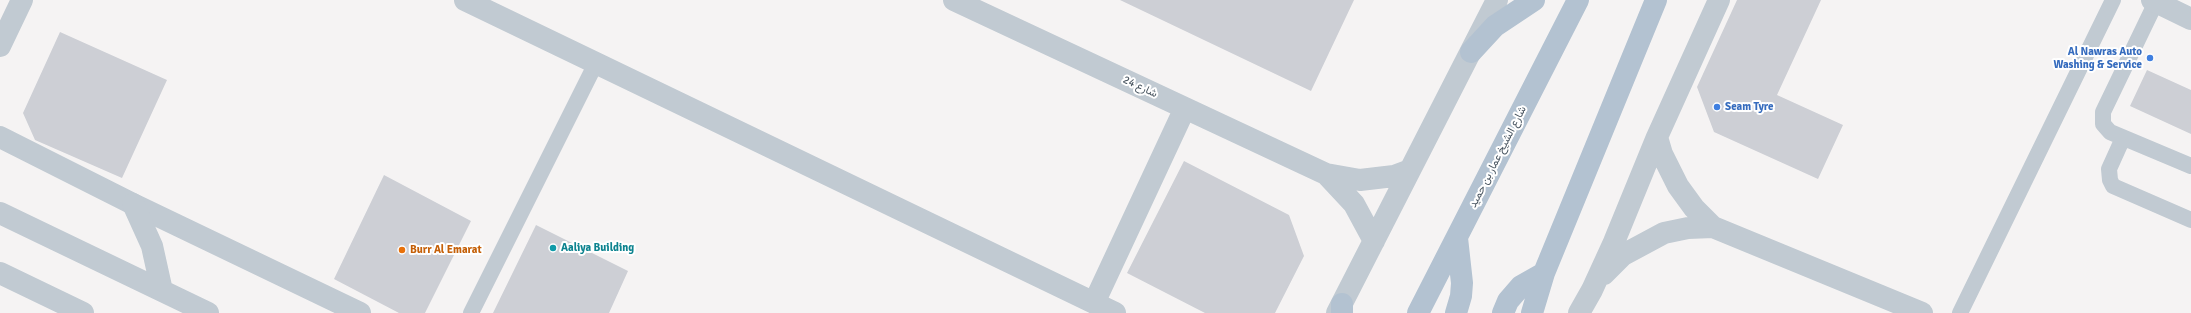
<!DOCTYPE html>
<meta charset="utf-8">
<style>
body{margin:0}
canvas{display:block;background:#f5f3f3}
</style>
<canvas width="2191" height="313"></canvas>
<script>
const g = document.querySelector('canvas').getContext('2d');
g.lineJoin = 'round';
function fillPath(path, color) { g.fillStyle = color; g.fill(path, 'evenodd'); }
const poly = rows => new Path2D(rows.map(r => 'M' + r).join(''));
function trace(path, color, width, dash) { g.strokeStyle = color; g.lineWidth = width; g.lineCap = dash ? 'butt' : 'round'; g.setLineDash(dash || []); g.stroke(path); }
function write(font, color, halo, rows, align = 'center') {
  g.font = font + ' Signika,Vazirmatn,sans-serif'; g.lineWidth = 4; g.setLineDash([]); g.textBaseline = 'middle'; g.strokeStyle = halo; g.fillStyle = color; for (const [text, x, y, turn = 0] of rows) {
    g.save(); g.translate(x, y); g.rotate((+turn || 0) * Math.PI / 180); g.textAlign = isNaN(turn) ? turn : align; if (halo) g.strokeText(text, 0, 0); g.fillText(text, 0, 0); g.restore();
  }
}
fillPath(poly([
 [1120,0,1354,0,1311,91],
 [1737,0,1821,0,1777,95,1843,125,1818,179,1714,132,1697,87],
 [60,32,167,80,122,178,35,140,23,113],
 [2147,70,2191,90,2191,134,2130,106],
 [1184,161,1289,215,1304,256,1275,313,1205,313,1127,273],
 [384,175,471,221,425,313,399,313,334,279],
 [536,225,628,271,609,313,493,313]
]), '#cdcfd5');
trace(poly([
 [2156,2,2103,112,2103,124,2110,132,2191,166],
 [2123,138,2109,169,2110,180,2113,186,2191,220],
 [471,313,596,63],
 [1960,313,2113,0]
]), '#c1cad2', 16);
trace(poly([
 [465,0,1115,313],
 [954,0,1326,174,1360,180,1394,176,1410,170],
 [2152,0,2191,19],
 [0,46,22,0],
 [0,137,133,204,360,313],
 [1657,137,1662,154,1678,186,1694,208,1713,227,1922,313],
 [1326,174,1354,204,1374,241],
 [1604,274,1623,255,1664,233,1688,228,1713,227],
 [1094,303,1185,108],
 [1337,313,1497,0],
 [1579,313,1592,290,1614,242,1657,137,1719,0]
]), '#c1cad2', 22);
trace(poly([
 [133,204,152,246,162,291],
 [0,213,208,313],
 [0,273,83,313]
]), '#c1cad2', 22);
trace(poly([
 [1471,52,1495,26,1534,0],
 [1342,304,1342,313],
 [1418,313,1578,0],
 [1456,313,1461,296,1462,283,1457,238],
 [1503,313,1508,301,1521,286,1544,273],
 [1532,313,1544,273,1656,0]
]), '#b3c2d1', 22);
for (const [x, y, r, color] of [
 [2150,58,4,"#3f7fe0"],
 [1717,107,4,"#3f7fe0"],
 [553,248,4,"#0f9aa8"],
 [402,250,4,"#e8710a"]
]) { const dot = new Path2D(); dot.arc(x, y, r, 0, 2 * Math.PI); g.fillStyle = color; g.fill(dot); trace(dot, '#fff', 1.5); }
write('bold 11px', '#366cbe', '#fff', [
 ["Al Nawras Auto",2142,52],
 ["Washing & Service",2142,65],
 ["Seam Tyre",1725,107,"left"]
], 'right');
write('11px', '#4a5661', '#fff', [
 ["شارع 24",1140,87,25],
 ["شارع الشيخ عمار بن حميد",1498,157,-63]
]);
write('bold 11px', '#0d838f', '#fff', [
 ["Aaliya Building",561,248]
], 'left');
write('bold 11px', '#c56008', '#fff', [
 ["Burr Al Emarat",410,250]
], 'left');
</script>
